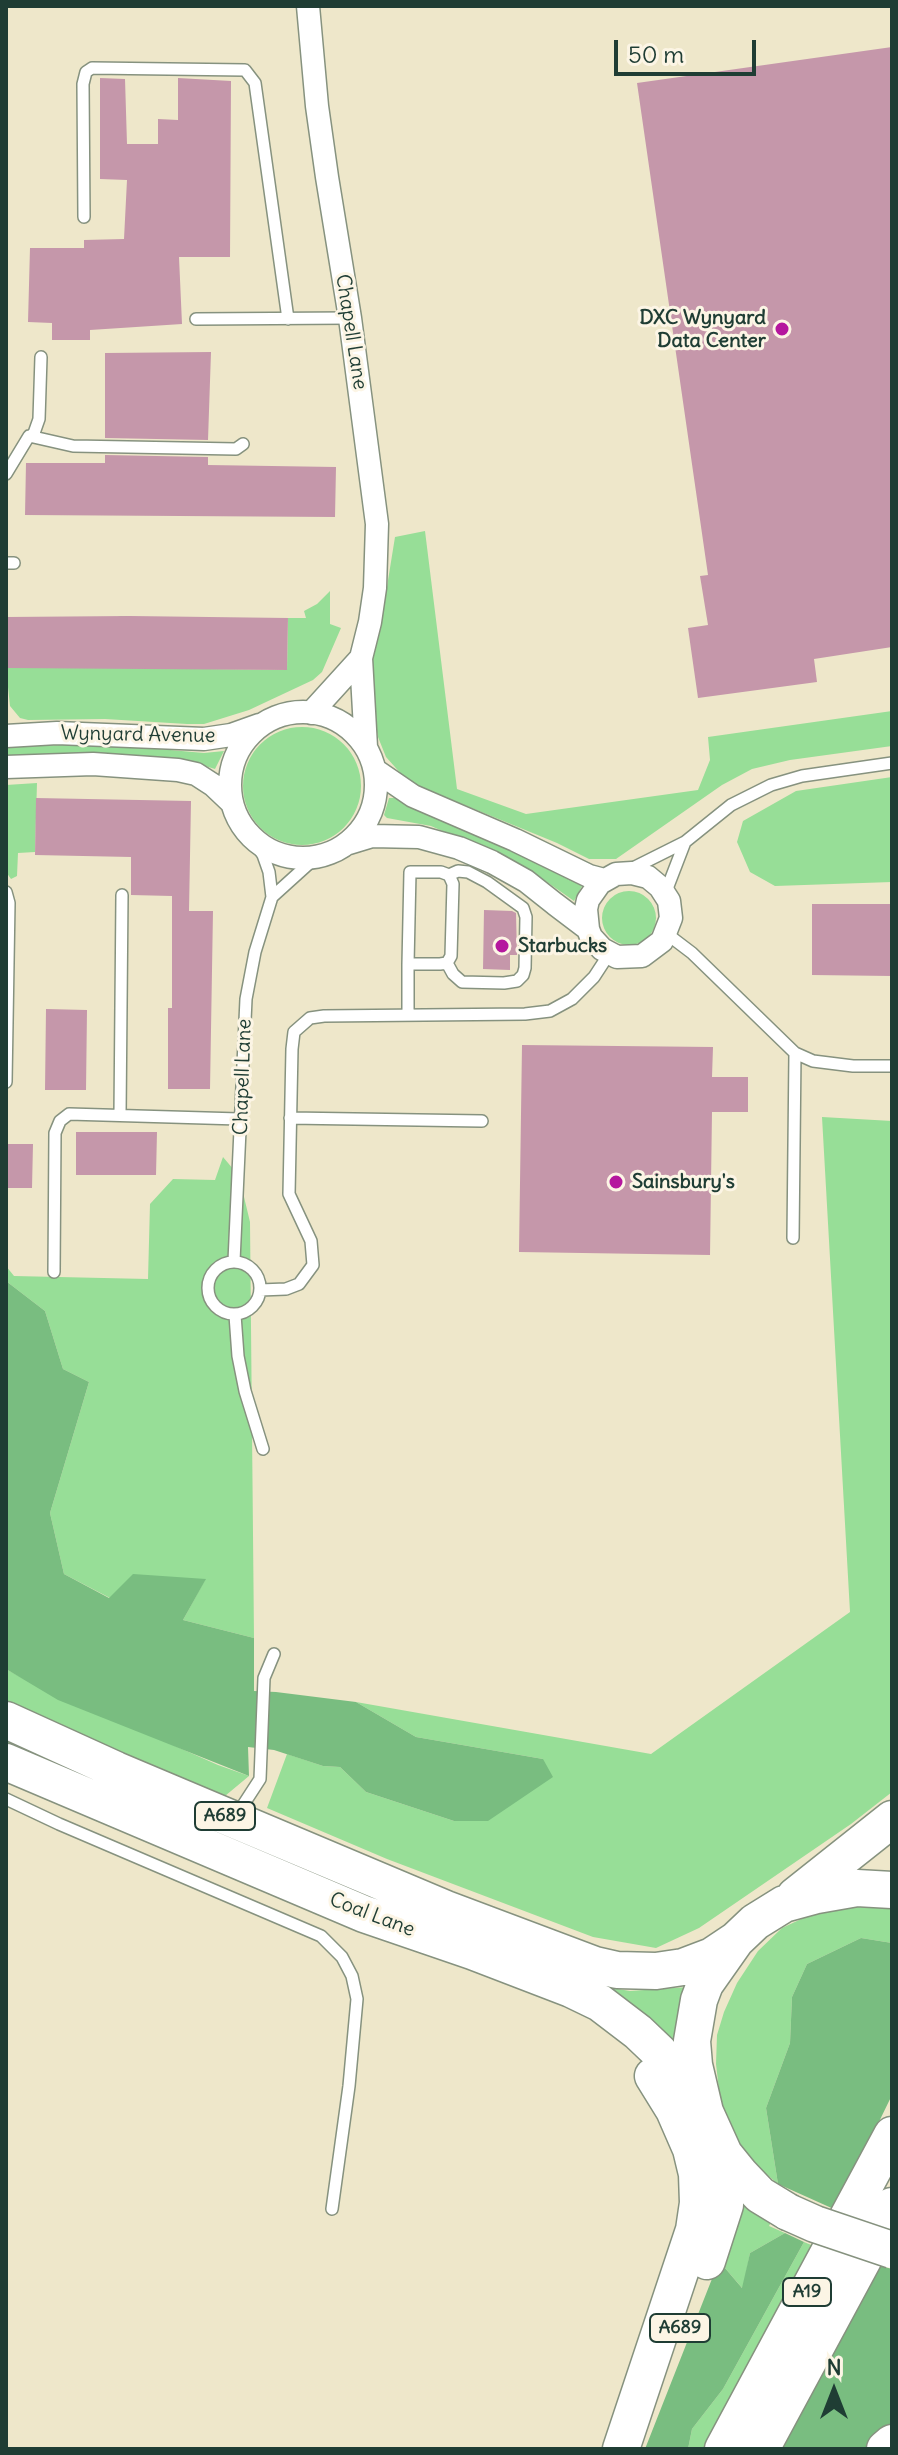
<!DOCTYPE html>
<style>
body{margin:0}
#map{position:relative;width:898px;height:2455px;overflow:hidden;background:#eee7ca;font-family:Delius,sans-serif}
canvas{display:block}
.frame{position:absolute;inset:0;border:8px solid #1f3d34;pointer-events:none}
.north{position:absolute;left:794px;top:2351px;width:80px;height:80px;-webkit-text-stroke:6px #fcf5e5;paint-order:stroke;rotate:0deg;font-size:22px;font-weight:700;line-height:32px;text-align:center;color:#1f3d34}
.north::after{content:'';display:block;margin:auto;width:28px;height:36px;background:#1f3d34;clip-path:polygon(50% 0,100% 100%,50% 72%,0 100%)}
.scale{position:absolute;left:614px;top:40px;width:142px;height:36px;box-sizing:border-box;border:4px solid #1f3d34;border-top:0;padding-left:10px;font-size:24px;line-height:28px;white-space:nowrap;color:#1f3d34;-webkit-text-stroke:6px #fcf5e5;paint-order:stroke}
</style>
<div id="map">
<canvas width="898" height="2455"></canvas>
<div class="frame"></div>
<div class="north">N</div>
<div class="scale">50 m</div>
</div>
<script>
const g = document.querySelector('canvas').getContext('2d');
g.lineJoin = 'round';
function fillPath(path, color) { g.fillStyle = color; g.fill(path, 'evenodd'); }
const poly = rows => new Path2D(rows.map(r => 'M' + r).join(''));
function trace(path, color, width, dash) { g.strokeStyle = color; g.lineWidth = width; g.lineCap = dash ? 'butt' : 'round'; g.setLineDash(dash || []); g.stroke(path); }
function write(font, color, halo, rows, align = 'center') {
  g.font = font + ' Delius,sans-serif'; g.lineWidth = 6; g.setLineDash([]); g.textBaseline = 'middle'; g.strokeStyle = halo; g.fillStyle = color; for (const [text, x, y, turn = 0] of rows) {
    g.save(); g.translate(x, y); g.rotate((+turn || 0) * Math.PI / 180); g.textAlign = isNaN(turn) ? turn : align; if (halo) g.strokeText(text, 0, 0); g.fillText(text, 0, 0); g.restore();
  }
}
fillPath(poly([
 [425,531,457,789,526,814,698,790,710,760,708,737,892,711,892,746,790,760,752,769,722,785,616,859,589,859,557,843,423,788,403,776,386,757,378,737,369,693,369,667,380,630,395,537],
 [330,591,330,624,341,628,322,672,313,680,249,710,204,724,187,724,105,719,28,720,20,718,10,706,6,668,120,616,130,616,130,668,287,670,288,618,306,618,304,611,317,604],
 '243 786a59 59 0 1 1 118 0a59 59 0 1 1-118 0Z',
 [61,745,114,745,204,753,224,751,215,769,185,760,117,755,46,754,6,757,6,747],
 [892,777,892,882,775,886,750,872,737,842,743,821,796,791],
 [37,783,35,852,18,853,17,876,11,879,6,872,6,785],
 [389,798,396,798,409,806,478,835,582,886,574,901,527,868,431,826,387,818,384,815],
 '602 918a27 27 0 1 1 54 0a27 27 0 1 1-54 0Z',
 [822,1117,892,1121,892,1792,851,1824,699,1928,656,1948,593,1937,387,1859,267,1808,287,1754,323,1766,340,1767,366,1792,454,1821,543,1759,416,1737,356,1702,651,1754,850,1612],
 [223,1157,239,1176,250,1222,254,1638,183,1620,205,1580,110,1598,64,1574,50,1513,89,1382,63,1369,45,1311,6,1281,6,1266,14,1276,148,1279,150,1204,173,1179,215,1180],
 [6,1669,26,1680,218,1765,249,1776,225,1796,6,1709],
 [6,1735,606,1987,630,1991,688,1987,675,2049,6,1748],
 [875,1905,892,1907,892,1943,861,1938,807,1964,792,1997,790,2043,766,2108,778,2184,758,2167,737,2140,726,2118,719,2090,716,2064,717,2035,724,2012,737,1983,758,1951,782,1928,812,1914,842,1906],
 [737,2199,772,2220,769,2226,785,2233,750,2253,743,2289,719,2261],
 [804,2242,816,2247,708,2449,688,2449,692,2429,723,2389]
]), '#97de97');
fillPath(poly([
 [6,1281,45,1311,63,1369,89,1382,50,1513,64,1574,109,1598,133,1574,206,1579,183,1620,254,1638,254,1691,276,1692,356,1702,416,1737,543,1759,553,1777,488,1821,454,1821,366,1792,340,1767,323,1766,274,1750,248,1747,249,1776,58,1700,6,1669],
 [861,1938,892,1943,892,2095,836,2210,778,2184,766,2108,790,2043,792,1997,807,1964],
 [785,2233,804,2242,723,2389,692,2429,688,2449,645,2449,719,2261,742,2288,750,2253],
 [874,2264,892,2269,892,2422,864,2449,775,2449]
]), '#79bd80');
fillPath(poly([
 [892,47,892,647,814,659,817,682,698,698,688,628,708,625,700,576,708,575,637,83],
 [100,78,125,79,127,144,158,144,158,119,178,120,178,78,231,81,230,257,179,257,182,324,90,330,90,340,52,340,52,323,28,322,30,248,84,248,84,240,124,239,127,180,100,179],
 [211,352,208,440,105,438,105,353],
 [105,455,208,457,208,465,336,467,335,517,25,515,26,463,105,463],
 [130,616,288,618,287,670,6,668,6,617],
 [36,798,191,801,189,911,213,911,210,1089,168,1089,168,1008,172,1008,172,896,131,895,131,857,35,855],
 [812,904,892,904,892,976,812,975],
 [484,910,512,911,516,913,517,955,510,955,510,970,483,969],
 [46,1009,87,1010,86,1090,45,1090],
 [522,1045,713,1047,712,1077,748,1077,748,1112,712,1112,710,1255,519,1252],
 [76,1132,157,1132,156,1175,76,1175],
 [6,1144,33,1144,32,1188,6,1188]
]), '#c597aa');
const service = poly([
 [84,217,83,84,86,72,92,68,245,70,255,83,288,319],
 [196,319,350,318],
 [33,436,39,419,41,357],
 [6,474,29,436,73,446,236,449,243,444],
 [6,563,14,563],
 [251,836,263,855,269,872,272,897],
 [631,869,685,842,731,805,771,785,802,776,892,763],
 [6,892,9,903,6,1082],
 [665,894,685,842],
 [667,934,692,953,795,1053,813,1061,853,1066,892,1066],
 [447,963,453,974,462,982,504,983,517,981,523,975,525,968,526,917,523,908,487,882,468,872,458,871,449,875],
 [408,1015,408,964,410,872,441,872,449,875,453,884,451,956,447,963,440,964,408,964],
 [120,1115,122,895],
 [290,1118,482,1121],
 [793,1238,795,1053],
 [234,1261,246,999,255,952,272,897,314,859,325,855],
 '208 1288a26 26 0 1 1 52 0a26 26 0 1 1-52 0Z',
 [54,1272,55,1133,60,1121,69,1114,239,1119],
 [260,1290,286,1289,299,1284,313,1265,311,1241,289,1194,292,1049,294,1032,310,1018,324,1016,525,1014,550,1011,572,999,594,977,609,954],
 [235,1315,238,1356,245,1391,263,1449],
 [6,1799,59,1824,321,1936,342,1957,352,1976,357,1999,349,2086,332,2209],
 [236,1816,260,1779,264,1678,274,1654]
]);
const minor = poly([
 [308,6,317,106,327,177,350,318,377,524,375,588,370,622,361,658,366,747],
 '230 785a73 73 0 1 1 146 0a73 73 0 1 1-146 0Z',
 [311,713,361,658],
 [6,736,57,733,204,739,231,735,259,725],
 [6,767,93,764,178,770,196,774,213,785,232,803],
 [375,770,413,796,515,840,589,876,604,880],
 [349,843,372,836,419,837,459,848,492,862,526,881,555,904,588,929,591,937,602,949,617,957,642,956,662,941,671,918,669,901,660,887,648,877,632,873,616,874,600,883,588,900,586,909,588,929]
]);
const trunk = poly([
 [6,1720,116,1770,446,1909,595,1965,617,1970,656,1971,683,1967,712,1956,736,1940],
 [6,1762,364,1914,472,1951,571,1989,600,2003,638,2032,659,2052,705,2112],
 [795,1896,892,1819],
 [788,2212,760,2195,741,2175,724,2154,705,2112,694,2065,692,2041,699,2000,705,1984,736,1940,755,1922,784,1904,817,1895,857,1888,892,1890],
 [707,2261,725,2205,724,2154],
 [621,2449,694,2230,698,2203,697,2174,691,2149,674,2110,653,2076],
 [723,2449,892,2135],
 [761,2449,892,2206],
 [885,2449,892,2443]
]);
trace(service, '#86927f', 14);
trace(minor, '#86927f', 25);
trace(trunk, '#86927f', 39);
trace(service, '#fff', 11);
trace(minor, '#fff', 22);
trace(trunk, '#fff', 36);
const trunkBridge = poly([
 [788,2212,815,2224,892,2250]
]);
trace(trunkBridge, '#86927f', 39, []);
trace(trunkBridge, '#fff', 36);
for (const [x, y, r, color] of [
 [782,329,8,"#b5179e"],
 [502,946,8,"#b5179e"],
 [616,1182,8,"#b5179e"]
]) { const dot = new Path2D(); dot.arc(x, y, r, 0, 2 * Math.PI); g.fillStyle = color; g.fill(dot); trace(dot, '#fcf5e5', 3); }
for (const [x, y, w] of [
 [225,1816,60],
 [807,2292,48],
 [680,2328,60]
]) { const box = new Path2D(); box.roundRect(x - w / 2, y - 14, w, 28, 6); g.fillStyle = '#fcf5e5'; g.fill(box); trace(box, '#1f3d34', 2); }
write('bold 18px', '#1f3d34', null, [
 ["A689",225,1816],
 ["A19",807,2292],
 ["A689",680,2328]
]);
write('bold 20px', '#1f3d34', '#fcf5e5', [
 ["DXC Wynyard",766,318,"right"],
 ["Data Center",766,341,"right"],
 ["Starbucks",518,946],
 ["Sainsbury's",632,1182]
], 'left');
write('20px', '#1f3d34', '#fcf5e5', [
 ["Chapell Lane",351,332,81],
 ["Wynyard Avenue",138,735,1],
 ["Chapell Lane",243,1077,-88],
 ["Coal Lane",372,1915,21]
]);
</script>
